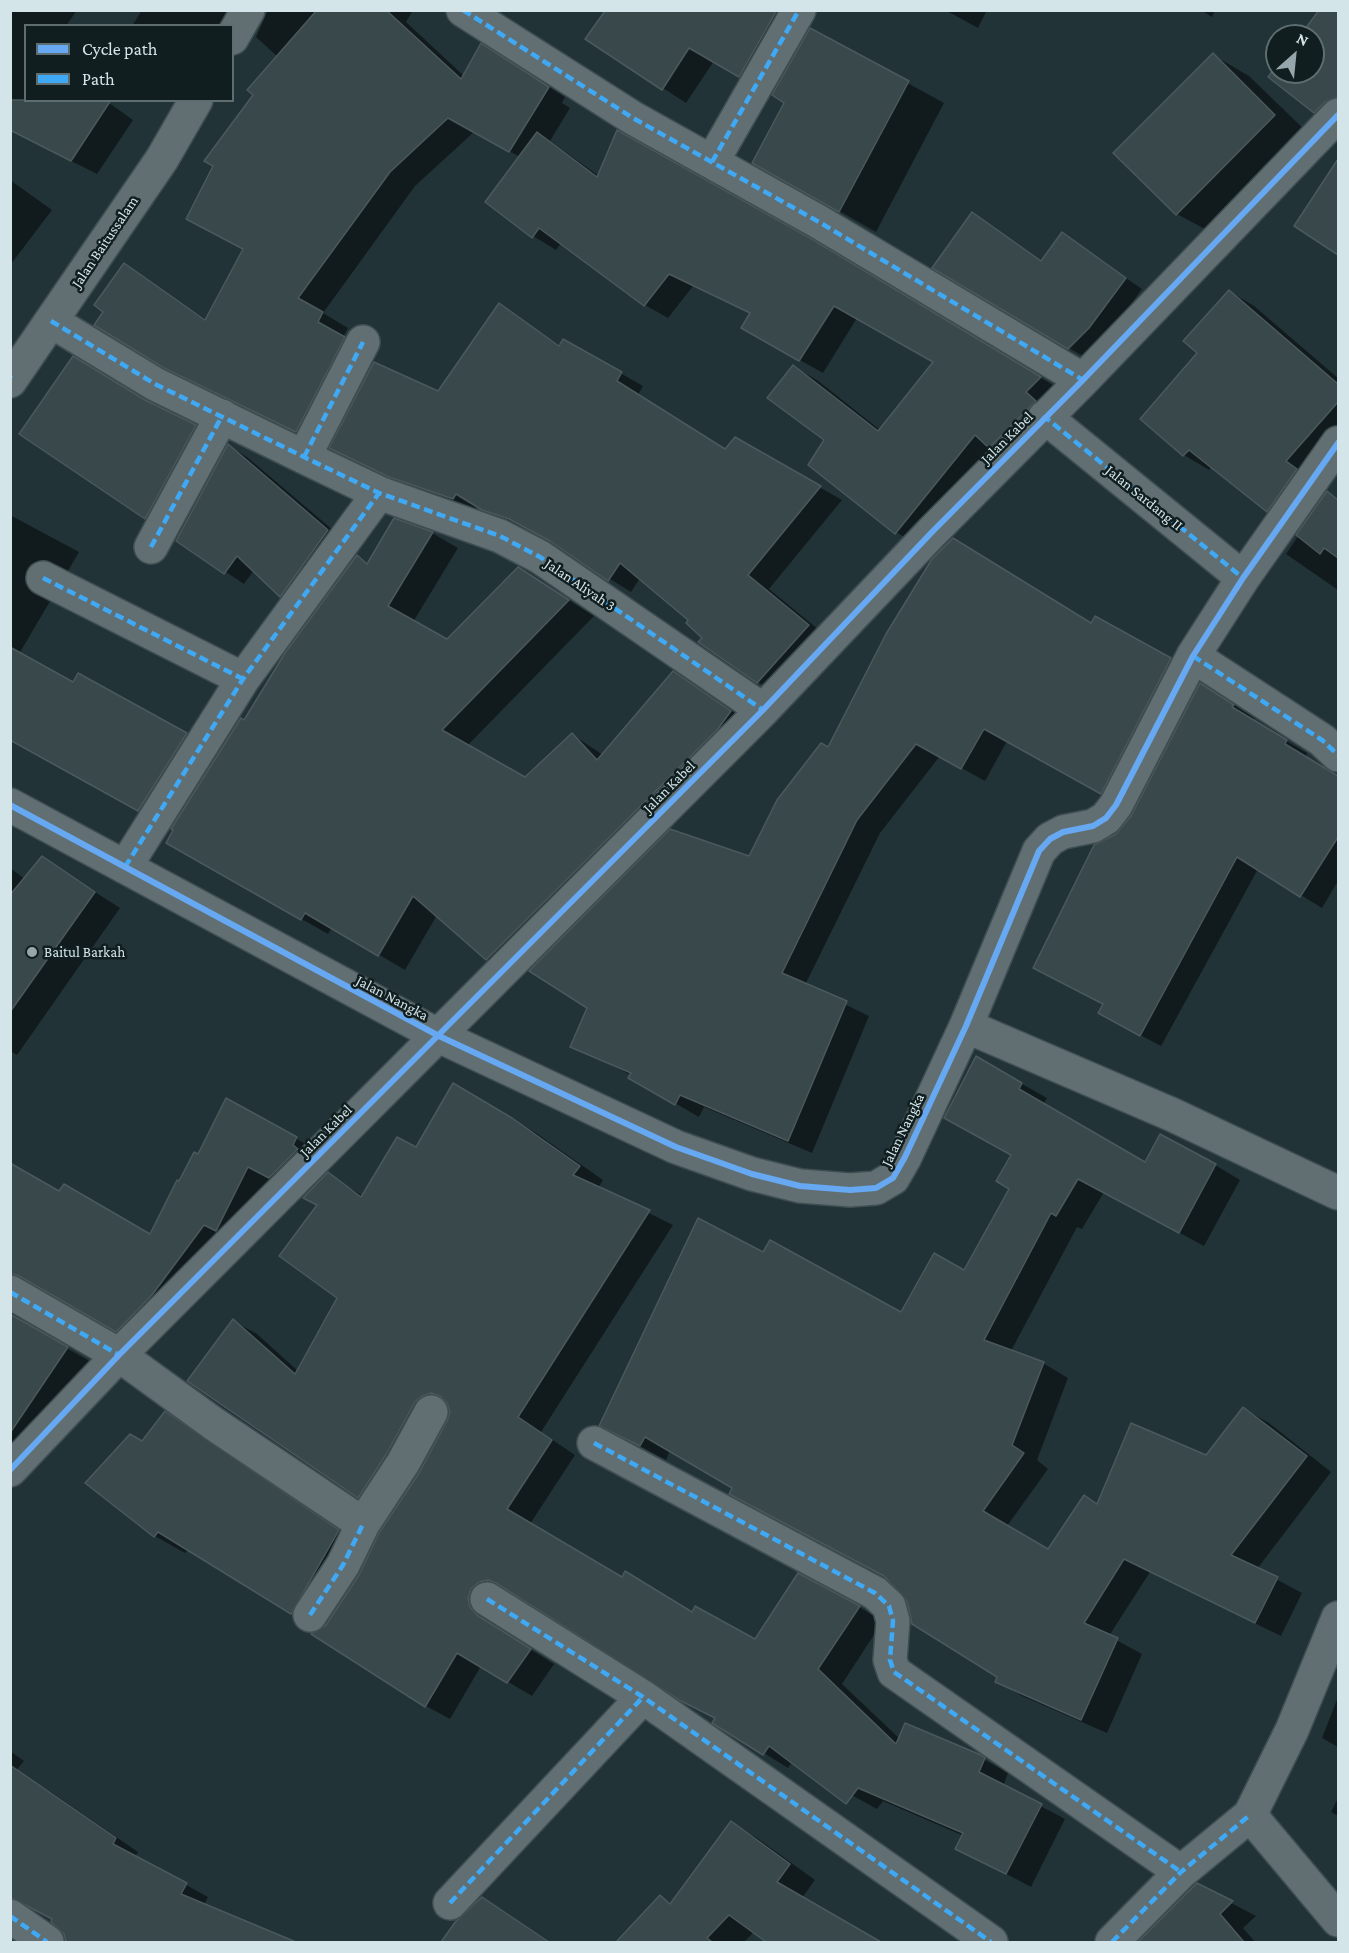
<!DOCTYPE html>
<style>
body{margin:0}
#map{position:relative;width:1349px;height:1953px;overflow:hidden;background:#213337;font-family:"Crimson Pro",serif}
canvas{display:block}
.frame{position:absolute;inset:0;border:12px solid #d3e5e8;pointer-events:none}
.legend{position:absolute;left:24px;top:24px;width:210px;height:78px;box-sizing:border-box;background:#101e20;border:2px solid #5e6e70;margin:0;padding:8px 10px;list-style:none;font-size:18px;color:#d3e5e8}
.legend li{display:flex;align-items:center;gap:12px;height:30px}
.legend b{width:30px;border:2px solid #5e6e70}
.north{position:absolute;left:1265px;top:24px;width:60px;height:60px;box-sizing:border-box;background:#101e20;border:2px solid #5e6e70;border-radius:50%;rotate:27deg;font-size:16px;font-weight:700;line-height:24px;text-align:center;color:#d3e5e8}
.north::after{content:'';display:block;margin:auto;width:21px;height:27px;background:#95a7aa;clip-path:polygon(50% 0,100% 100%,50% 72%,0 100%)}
</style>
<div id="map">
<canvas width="1349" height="1953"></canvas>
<div class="frame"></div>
<ul class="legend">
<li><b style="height:8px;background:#66a8f1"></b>Cycle path</li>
<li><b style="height:8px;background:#3fa9f5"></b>Path</li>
</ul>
<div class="north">N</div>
</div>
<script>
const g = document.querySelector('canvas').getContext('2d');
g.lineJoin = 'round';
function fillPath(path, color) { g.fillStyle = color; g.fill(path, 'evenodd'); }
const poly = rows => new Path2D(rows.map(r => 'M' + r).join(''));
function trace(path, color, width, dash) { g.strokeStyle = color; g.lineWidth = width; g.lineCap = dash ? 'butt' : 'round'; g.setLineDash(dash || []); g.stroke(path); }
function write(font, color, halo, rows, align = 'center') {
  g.font = font + ' "Crimson Pro",serif'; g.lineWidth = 5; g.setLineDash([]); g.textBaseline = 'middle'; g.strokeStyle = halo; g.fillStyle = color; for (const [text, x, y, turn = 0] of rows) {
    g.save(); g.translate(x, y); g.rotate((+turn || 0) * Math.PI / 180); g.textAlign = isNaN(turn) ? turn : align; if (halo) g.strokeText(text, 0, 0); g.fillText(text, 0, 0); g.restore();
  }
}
fillPath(poly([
 [10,10,77,10,66,26,26,26,26,100,105,100,133,120,97,174,10,130],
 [142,10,262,10,232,26,132,26],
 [268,10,413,10,406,22,464,76,506,60,565,97,562,103,570,108,550,141,599,176,833,254,1063,391,919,546,896,532,826,440,794,367,817,380,880,430,936,362,857,318,823,373,743,328,751,314,693,286,668,318,645,305,561,243,556,250,533,236,520,157,474,132,415,186,323,313,348,328,343,337,369,352,321,445,165,366,105,312,125,265,207,320,244,249,188,219,255,94,278,57,256,37],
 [638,10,811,10,764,89,714,61,686,103,609,53],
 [945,10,987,10,978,28],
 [1201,10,1215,10,1212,17],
 [1321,10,1338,10,1338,126,1315,112,1270,77,1277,68,1277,72,1313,72,1313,36,1302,36],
 [811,30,944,103,876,232,754,162,786,102],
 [1213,55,1249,76,1311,136,1214,234,1177,214],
 [1338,162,1338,253,1296,226],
 [10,180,52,210,11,264,10,264],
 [973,214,1042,262,1062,234,1142,289,1106,338,1086,358,934,267],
 [1229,291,1254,306,1338,378,1338,444,1292,525,1268,510,1212,466,1209,470,1184,455,1142,418,1199,353],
 [499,305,561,346,564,341,643,386,638,395,726,450,735,439,842,500,769,589,830,639,780,695,758,682,704,638,690,620,640,578,631,592,533,531,507,522,478,506,475,511,413,489,331,448,439,393],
 [40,402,151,404,218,439,168,531,24,435],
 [229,446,247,457,347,542,300,606,281,595,254,570,244,584,178,540],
 [1327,493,1338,500,1338,590,1286,554],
 [10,515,79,552,19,654,73,684,79,675,216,752,169,827,66,770,10,714],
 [432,533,458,548,413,622,448,640,518,568,594,616,467,746,526,779,573,735,603,755,673,673,757,727,514,974,487,959,437,915,405,970,332,927,328,934,168,843,244,721,357,557,369,564],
 [1092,624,1193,673,1124,806,1007,741,985,781,940,756,880,833,805,985,869,1016,812,1153,704,1107,699,1117,630,1077,631,1075,572,1046,750,858,829,749],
 [1221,697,1254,718,1252,721,1307,753,1306,757,1338,777,1338,881,1322,908,1258,869,1161,1046,1121,1025,1105,1004,1117,835],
 [42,858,120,908,17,1055,10,1051,10,868,25,879],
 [976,1058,1047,1098,1043,1105,1145,1164,1215,1165,1240,1180,1204,1246,1104,1192,1082,1229,1077,1227,1011,1351,1043,1363,1068,1378,1037,1460,1048,1469,1007,1526,1049,1551,1098,1505,1206,1457,1244,1409,1269,1423,1331,1472,1257,1569,1302,1593,1281,1636,1150,1572,1109,1636,1142,1654,1107,1733,1022,1696,997,1681,999,1676,908,1600,887,1578,670,1450,666,1460,601,1425,764,1254,902,1314,964,1272,1011,1188,1012,1155],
 [453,1085,536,1133,603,1180,598,1188,673,1225,541,1432,575,1455,530,1524,622,1579,756,1641,859,1607,883,1621,842,1684,900,1739,980,1757,1008,1773,1003,1786,1065,1819,1031,1887,963,1851,964,1836,883,1801,877,1809,792,1762,788,1768,714,1722,717,1719,514,1593,503,1595,494,1622,501,1631,554,1664,532,1696,481,1666,450,1719,426,1706,322,1629,188,1549,185,1553,155,1536,143,1443,165,1413,195,1431,369,1549,328,1620,330,1621,421,1473,451,1412,450,1408,445,1410,382,1510,359,1497,233,1321,257,1334,298,1371,339,1298,319,1205,328,1174,363,1196,416,1149],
 [227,1100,322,1153,143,1345,46,1290,36,1287,26,1290,17,1308,19,1317,26,1325,93,1363,10,1449,10,1164,59,1193,150,1236,198,1156],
 [1338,1697,1338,1747,1322,1738],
 [10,1751,24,1761,15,1772,51,1792,138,1852,135,1857,208,1897,204,1905,284,1942,66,1942,65,1933,53,1918,10,1899],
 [1338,1798,1338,1816,1331,1812],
 [731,1823,757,1838,815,1880,802,1898,878,1942,769,1942,754,1932,744,1942,618,1942,660,1897,673,1904],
 [1197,1885,1256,1916,1243,1928,1255,1942,1150,1942,1145,1937],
 [482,1898,507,1913,550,1942,443,1942,457,1922]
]), '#0007');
const building = poly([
 [317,10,386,10,461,79,481,43,549,87,509,152,448,118,390,172,298,298,323,312,318,322,345,337,296,432,164,368,94,325,103,312,94,305,124,263,205,320,243,249,186,219,213,166,204,161,253,95,247,90,317,10],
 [1319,10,1338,10,1338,97,1325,102,1314,113,1268,77,1277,65,1277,72,1313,72,1313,36,1300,36,1319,10],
 [714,11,777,10,739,77,689,48,662,90,585,39,605,11,714,11],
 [810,28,909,81,839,212,752,163,784,103,772,95,810,28],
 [1213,53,1275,115,1176,215,1113,153,1213,53],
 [10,100,111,100,71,161,10,130,10,100],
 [617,130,810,238,1041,377,1026,392,1036,401,989,448,975,435,895,534,808,465,824,440,767,398,793,365,878,431,933,362,834,306,799,361,741,328,750,313,669,274,644,306,539,228,532,238,485,202,537,132,597,177,617,130],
 [1338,159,1338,255,1294,226,1338,159],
 [972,212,1041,261,1062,232,1126,278,1089,328,1068,349,932,268,972,212],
 [1229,290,1338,384,1338,402,1286,461,1297,469,1267,512,1189,450,1183,456,1140,419,1197,353,1183,341,1229,290],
 [499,303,559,346,563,339,622,372,617,381,725,449,735,437,821,486,748,575,809,625,757,683,698,642,702,638,686,623,688,620,620,563,608,581,550,541,509,519,482,510,456,494,453,499,389,477,329,448,374,362,438,391,499,303],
 [73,356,145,400,196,425,145,519,19,434,73,356],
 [228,444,328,530,280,597,237,556,224,574,176,541,228,444],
 [1327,491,1338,500,1338,558,1324,548,1320,554,1296,535,1327,491],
 [394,518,433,532,388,606,447,639,518,567,569,600,442,730,525,777,572,733,597,760,673,671,731,711,717,730,486,960,413,896,378,956,305,913,301,920,166,843,173,830,171,829,241,718,244,720,285,653,357,555,367,564,394,518],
 [953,538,1091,623,1095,616,1171,658,1101,794,984,729,961,769,916,744,857,820,782,973,847,1001,788,1141,680,1095,675,1105,628,1078,631,1073,570,1047,587,1008,529,971,670,829,749,856,777,800,821,743,828,747,886,634,932,559,953,538],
 [10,647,73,682,78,673,187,733,138,811,10,740,10,647],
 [1200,683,1234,705,1232,707,1287,740,1285,744,1338,776,1338,837,1300,897,1237,857,1140,1036,1098,1013,1103,1004,1033,968,1094,845,1116,834,1131,816,1200,683],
 [42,856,95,892,10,1012,10,895,42,856],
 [976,1056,1022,1083,1019,1089,1145,1162,1160,1134,1216,1164,1179,1233,1078,1179,1056,1216,1051,1213,984,1340,1044,1362,1012,1445,1024,1453,983,1511,1048,1549,1084,1495,1097,1504,1131,1423,1206,1455,1243,1407,1307,1456,1231,1555,1278,1577,1255,1623,1124,1559,1084,1623,1118,1638,1081,1720,995,1682,997,1677,912,1624,907,1601,884,1576,729,1494,732,1488,645,1437,640,1446,599,1426,698,1218,763,1252,770,1240,901,1312,934,1253,964,1270,1009,1189,996,1181,1011,1155,944,1118,976,1056],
 [453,1083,512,1118,580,1166,573,1175,650,1210,518,1417,552,1440,507,1509,622,1577,625,1571,692,1612,695,1606,755,1639,798,1573,860,1606,818,1669,896,1744,905,1723,981,1755,985,1758,979,1772,1042,1804,1006,1874,955,1849,963,1833,858,1788,846,1804,769,1746,763,1755,712,1723,715,1718,679,1700,496,1583,488,1580,479,1582,471,1589,468,1598,470,1607,477,1615,531,1649,507,1683,457,1653,425,1707,311,1634,326,1625,359,1575,379,1533,419,1473,447,1421,450,1412,447,1403,440,1396,431,1393,422,1396,415,1402,387,1453,358,1498,187,1381,233,1319,295,1374,337,1298,279,1256,317,1205,303,1198,328,1172,361,1197,397,1137,416,1147,453,1083],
 [226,1098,297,1137,293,1145,298,1149,269,1178,248,1167,216,1231,204,1225,152,1295,116,1332,19,1276,10,1273,10,1163,59,1191,64,1184,150,1234,177,1180,179,1181,194,1152,198,1154,226,1098],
 [10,1314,68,1347,10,1433,10,1314],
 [165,1411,339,1530,291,1614,158,1532,154,1537,85,1483,130,1434,142,1441,165,1411],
 [10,1765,116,1838,113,1844,187,1883,181,1894,296,1942,66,1942,64,1934,51,1922,52,1919,10,1897,10,1765],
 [731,1821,790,1864,777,1882,881,1942,766,1942,729,1915,707,1938,712,1942,616,1942,660,1895,670,1904,731,1821],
 [1197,1883,1233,1901,1220,1914,1244,1942,1138,1942,1197,1883],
 [482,1897,549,1942,441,1942,456,1921,482,1897]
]);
fillPath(building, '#39484b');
trace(building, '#4b595c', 1.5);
const street = poly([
 [463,10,633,118,819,222,1083,380],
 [232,38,248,10],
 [712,162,799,10],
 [51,321,155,384,304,457,379,493,500,536,540,557,763,710],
 [10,381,162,159,196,100],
 [1045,417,1243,578],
 [304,457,363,342],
 [151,547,222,416],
 [43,578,243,679],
 [1193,656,1322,740,1338,755],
 [10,805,439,1036,676,1147,752,1174,800,1186,850,1190,876,1188,893,1178,905,1157,966,1026,1039,851,1050,839,1063,832,1093,826,1106,818,1116,805,1193,656,1243,578,1338,443],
 [125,867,243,679,379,493],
 [966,1026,1173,1115,1338,1193],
 [10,1292,119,1355,214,1424,363,1524,403,1463,431,1412],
 [594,1443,875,1593,889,1606,893,1621,890,1660,894,1672,1181,1872],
 [10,1470,119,1355,763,710,933,531,1083,380,1338,115],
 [487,1599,643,1697,991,1942],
 [310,1615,343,1565,363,1524],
 [1338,1618,1292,1730,1250,1815,1338,1920],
 [450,1903,643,1697],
 [10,1916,47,1942],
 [1112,1942,1181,1872,1250,1815]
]);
trace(street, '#3f4e51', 36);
trace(street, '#626f72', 33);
trace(poly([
 [463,10,633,118,819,222,1083,380],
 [712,162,799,10],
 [51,321,155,384,304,457,379,493,500,536,540,557,763,710],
 [10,377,12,378],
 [1043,419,1045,417,1243,578],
 [304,457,363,342],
 [151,547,222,416],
 [43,578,243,679],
 [1193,656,1322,740,1338,755],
 [125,867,243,679,379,493],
 [10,1292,119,1355],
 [594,1443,875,1593,889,1606,893,1621,890,1660,894,1672,1181,1872],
 [487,1599,643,1697,991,1942],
 [310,1615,343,1565,363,1524],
 [450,1903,643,1697],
 [10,1916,47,1942],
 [1112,1942,1181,1872,1250,1815]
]), '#3fa9f5', 4.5, [9, 4.5]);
trace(poly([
 [10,805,439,1036,676,1147,752,1174,800,1186,850,1190,876,1188,893,1178,905,1157,966,1026,1039,851,1050,839,1063,832,1093,826,1106,818,1116,805,1193,656,1243,578,1338,443],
 [10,1470,119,1355,763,710,933,531,1083,380,1338,115]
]), '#66a8f1', 6);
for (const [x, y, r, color] of [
 [32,952,6,"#95a7aa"]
]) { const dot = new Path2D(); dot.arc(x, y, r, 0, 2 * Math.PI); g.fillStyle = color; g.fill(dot); trace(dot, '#101e20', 2); }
write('15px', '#d3e5e8', '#101e20', [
 ["Jalan Baitussalam",105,242,-56],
 ["Jalan Kabel",1007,438,-45],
 ["Jalan Sardang II",1144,498,39],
 ["Jalan Aliyah 3",580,585,34],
 ["Jalan Kabel",669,787,-45],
 ["Jalan Nangka",392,998,28],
 ["Jalan Nangka",903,1130,-64],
 ["Jalan Kabel",326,1131,-45]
]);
write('15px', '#d3e5e8', '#101e20', [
 ["Baitul Barkah",44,952]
], 'left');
</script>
